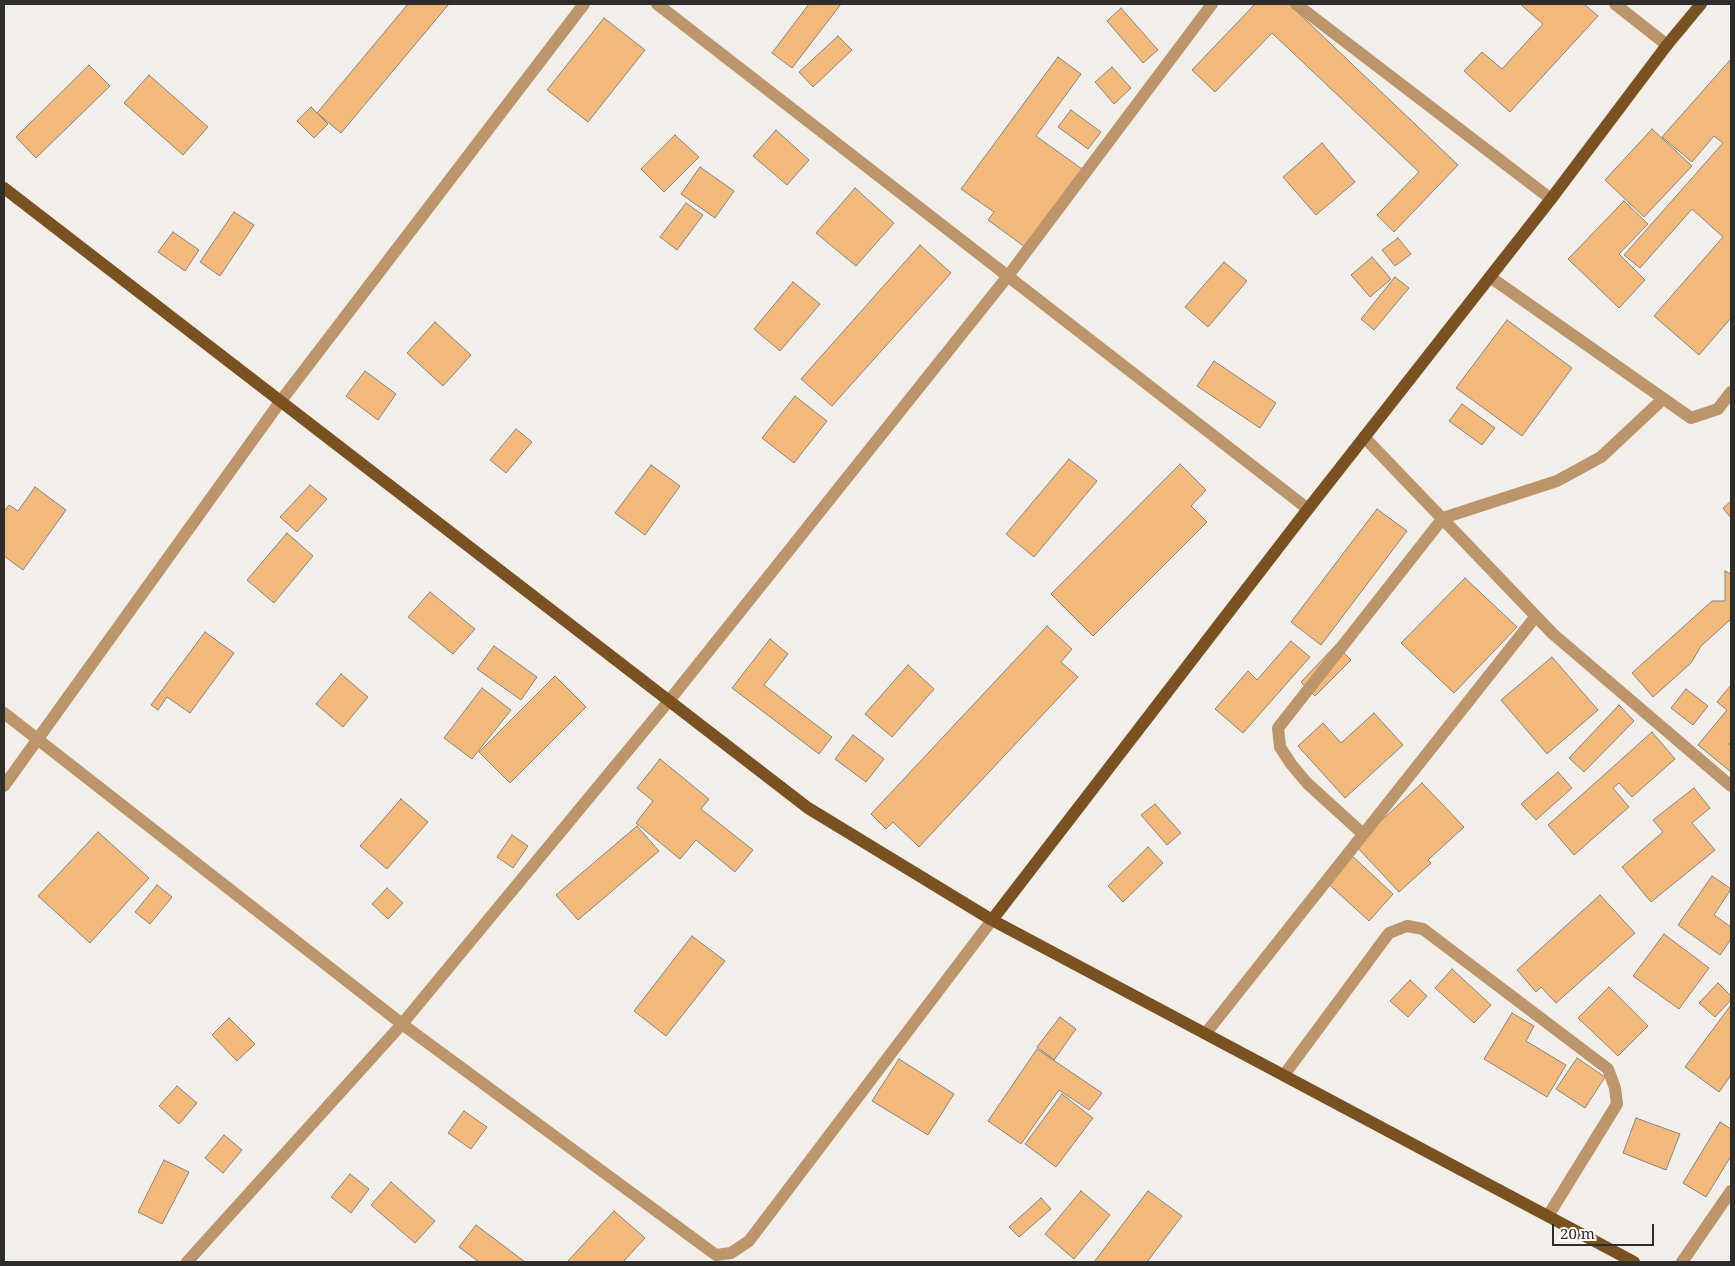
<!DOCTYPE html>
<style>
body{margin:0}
#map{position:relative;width:1735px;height:1266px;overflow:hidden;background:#f2eeea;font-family:"Noto Serif",serif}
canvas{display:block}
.frame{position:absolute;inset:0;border:5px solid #2f2d2b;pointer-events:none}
.scale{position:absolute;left:1552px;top:1224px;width:102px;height:22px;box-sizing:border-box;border:2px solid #2f2d2b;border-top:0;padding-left:6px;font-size:15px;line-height:18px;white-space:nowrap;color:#2f2d2b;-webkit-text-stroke:4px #fffcf8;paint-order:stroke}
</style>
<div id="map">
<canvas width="1735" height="1266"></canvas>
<div class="frame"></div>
<div class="scale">20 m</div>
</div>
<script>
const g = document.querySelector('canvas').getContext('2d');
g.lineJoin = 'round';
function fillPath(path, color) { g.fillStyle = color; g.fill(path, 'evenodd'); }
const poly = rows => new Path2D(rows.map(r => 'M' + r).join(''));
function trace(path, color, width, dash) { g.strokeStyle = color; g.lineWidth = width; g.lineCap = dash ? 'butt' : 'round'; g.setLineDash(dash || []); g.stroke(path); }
const building = poly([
 [408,4,449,4,341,133,317,113,408,4],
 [809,4,841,4,792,68,772,53,809,4],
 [1255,4,1289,4,1458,165,1394,232,1377,215,1419,172,1272,33,1215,92,1192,70,1255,4],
 [1520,4,1584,4,1598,16,1510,112,1464,71,1482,52,1502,69,1543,24,1520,4],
 [1121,8,1158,50,1143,63,1107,21,1121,8],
 [604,18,645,50,588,122,547,90,604,18],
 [838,36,852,50,813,87,799,72,838,36],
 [1058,57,1081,74,1036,136,1082,169,1025,247,988,220,994,212,961,189,1058,57],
 [1731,59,1731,318,1699,355,1654,316,1723,237,1692,209,1640,268,1624,255,1723,143,1714,136,1692,162,1662,137,1731,59],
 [89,65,110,86,36,158,16,137,89,65],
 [1112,67,1131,88,1114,104,1095,82,1112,67],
 [149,75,208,127,183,155,124,103,149,75],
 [311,107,328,124,314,138,297,121,311,107],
 [1071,110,1101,132,1088,149,1058,127,1071,110],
 [1652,129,1692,166,1644,217,1605,180,1652,129],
 [776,130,809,160,787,185,753,156,776,130],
 [675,135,699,157,664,192,641,169,675,135],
 [1322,143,1355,182,1316,215,1283,177,1322,143],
 [700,167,734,191,715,218,681,194,700,167],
 [855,188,894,223,856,266,816,233,855,188],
 [1624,201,1648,224,1619,254,1645,280,1619,308,1568,259,1624,201],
 [686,203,703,215,677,250,660,237,686,203],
 [234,212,254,225,220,276,200,262,234,212],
 [173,232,199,250,185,271,158,252,173,232],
 [1398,238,1411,254,1395,266,1382,250,1398,238],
 [920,245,951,273,832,406,801,379,920,245],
 [1372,257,1391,279,1370,297,1351,275,1372,257],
 [1224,262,1247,281,1208,327,1185,307,1224,262],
 [1395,277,1409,288,1374,330,1361,319,1395,277],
 [793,282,820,304,780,351,754,329,793,282],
 [1507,320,1572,368,1522,436,1456,388,1507,320],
 [435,322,471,355,443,386,407,353,435,322],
 [1214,361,1276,403,1260,428,1197,386,1214,361],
 [365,371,396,394,378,420,346,396,365,371],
 [795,396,827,421,794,463,762,438,795,396],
 [1462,404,1495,428,1482,445,1449,421,1462,404],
 [516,429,532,442,506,473,490,460,516,429],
 [1069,459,1097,481,1034,557,1006,534,1069,459],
 [1180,464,1206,490,1191,506,1207,522,1093,636,1051,594,1180,464],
 [651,465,680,486,645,535,615,513,651,465],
 [310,485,327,499,297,532,280,517,310,485],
 [35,487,66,510,23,570,4,556,4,512,9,505,18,511,35,487],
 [1731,501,1731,518,1723,508,1731,501],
 [1377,509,1407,531,1321,645,1291,622,1377,509],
 [287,533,313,556,274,603,247,580,287,533],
 [1725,571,1731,574,1731,619,1701,646,1691,663,1653,697,1632,673,1712,601,1725,601,1725,571],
 [1465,578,1517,627,1454,693,1401,643,1465,578],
 [430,592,475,629,453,654,408,617,430,592],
 [1047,626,1072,649,1061,662,1078,677,919,847,893,822,886,829,871,814,1047,626],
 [205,632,234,653,190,713,167,697,158,710,151,705,205,632],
 [770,639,788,654,764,685,832,737,819,754,732,688,770,639],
 [1291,641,1310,657,1243,733,1215,709,1248,671,1257,680,1291,641],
 [1336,645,1351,660,1315,696,1301,682,1336,645],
 [494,646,537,677,521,700,477,669,494,646],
 [1552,657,1598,710,1547,754,1501,700,1552,657],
 [908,665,934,689,892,737,865,714,908,665],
 [341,674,368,697,343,727,316,704,341,674],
 [555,676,586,707,510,783,479,752,555,676],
 [1731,685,1731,742,1729,744,1731,746,1731,772,1698,745,1727,710,1717,702,1731,685],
 [482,688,511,710,472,759,444,738,482,688],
 [1686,689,1708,706,1693,725,1671,708,1686,689],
 [1619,705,1634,721,1584,772,1569,758,1619,705],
 [1374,713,1403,745,1345,798,1298,746,1323,723,1341,743,1374,713],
 [1652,732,1675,759,1632,797,1619,783,1613,788,1629,807,1574,855,1548,825,1652,732],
 [853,735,884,759,866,782,835,759,853,735],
 [660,759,709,799,701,809,753,850,735,872,696,840,680,859,636,823,653,801,637,788,660,759],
 [1558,772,1572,788,1536,820,1521,804,1558,772],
 [1422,783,1464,827,1428,860,1431,863,1399,892,1355,845,1422,783],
 [1694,788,1710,808,1692,823,1715,850,1651,902,1622,867,1663,832,1653,820,1694,788],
 [401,799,428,822,387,869,360,846,401,799],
 [1155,804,1181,833,1167,845,1141,815,1155,804],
 [637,826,659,851,578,920,556,895,637,826],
 [98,832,149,878,90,943,38,896,98,832],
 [512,835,528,846,513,868,497,857,512,835],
 [1148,847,1163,863,1123,902,1108,886,1148,847],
 [1348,852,1393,894,1369,921,1323,879,1348,852],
 [1712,876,1731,889,1714,915,1731,927,1731,939,1720,955,1678,925,1712,876],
 [157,885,172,897,150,924,135,912,157,885],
 [387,888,403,903,388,919,372,904,387,888],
 [1600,895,1635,933,1556,1003,1541,987,1536,992,1517,970,1600,895],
 [1664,934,1709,968,1679,1009,1633,976,1664,934],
 [692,936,725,961,666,1036,634,1011,692,936],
 [1452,969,1491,1005,1474,1023,1435,988,1452,969],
 [1410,980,1427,996,1408,1017,1390,1001,1410,980],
 [1718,983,1731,996,1731,1000,1715,1017,1699,1003,1718,983],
 [1609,987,1648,1026,1618,1056,1578,1018,1609,987],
 [1731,1005,1731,1075,1719,1092,1685,1067,1731,1005],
 [1512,1013,1534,1026,1526,1041,1566,1065,1547,1097,1484,1059,1512,1013],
 [1060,1017,1076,1029,1054,1060,1037,1047,1060,1017],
 [229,1018,255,1044,237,1061,212,1035,229,1018],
 [1037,1049,1102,1093,1089,1110,1059,1090,1021,1144,988,1121,1037,1049],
 [1577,1058,1605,1077,1585,1108,1556,1089,1577,1058],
 [899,1059,954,1094,928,1135,872,1101,899,1059],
 [177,1086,197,1103,179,1124,159,1106,177,1086],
 [1062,1094,1093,1118,1056,1167,1025,1144,1062,1094],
 [464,1111,487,1127,471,1149,448,1133,464,1111],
 [1636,1118,1680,1134,1666,1170,1623,1153,1636,1118],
 [1720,1122,1731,1129,1731,1156,1706,1197,1683,1183,1720,1122],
 [224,1135,242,1150,223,1173,205,1158,224,1135],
 [164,1160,189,1172,162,1224,138,1212,164,1160],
 [350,1174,369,1189,351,1213,331,1197,350,1174],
 [391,1182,435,1221,415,1243,371,1205,391,1182],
 [1081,1191,1110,1215,1074,1259,1045,1234,1081,1191],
 [1148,1191,1182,1216,1147,1262,1094,1262,1148,1191],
 [1041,1198,1051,1209,1019,1237,1009,1227,1041,1198],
 [614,1211,645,1238,623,1262,567,1262,614,1211],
 [476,1225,525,1262,479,1262,459,1247,476,1225]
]);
fillPath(building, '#f3b97a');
trace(building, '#898581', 1);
trace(poly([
 [657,4,1308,509],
 [1296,4,1551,199],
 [1615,4,1667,45],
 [1490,277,1691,418,1718,409,1731,392],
 [1364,437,1553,634,1731,786],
 [4,713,402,1024,716,1255,731,1253,749,1241,992,920],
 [4,786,280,402,584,4],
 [1363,834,1307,783,1291,764,1280,747,1278,728,1443,518,1557,481,1601,457,1663,399],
 [1206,1033,1536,616],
 [1284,1075,1389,933,1407,926,1423,929,1608,1069,1615,1088,1617,1104,1548,1216],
 [187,1262,402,1024,668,702,1008,276,1212,4],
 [1682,1262,1731,1191]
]), '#bd956b', 12);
trace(poly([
 [4,188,808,808,992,920,1634,1262],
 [992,920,1308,509,1551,199,1667,45,1701,4]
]), '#7a5120', 12);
</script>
